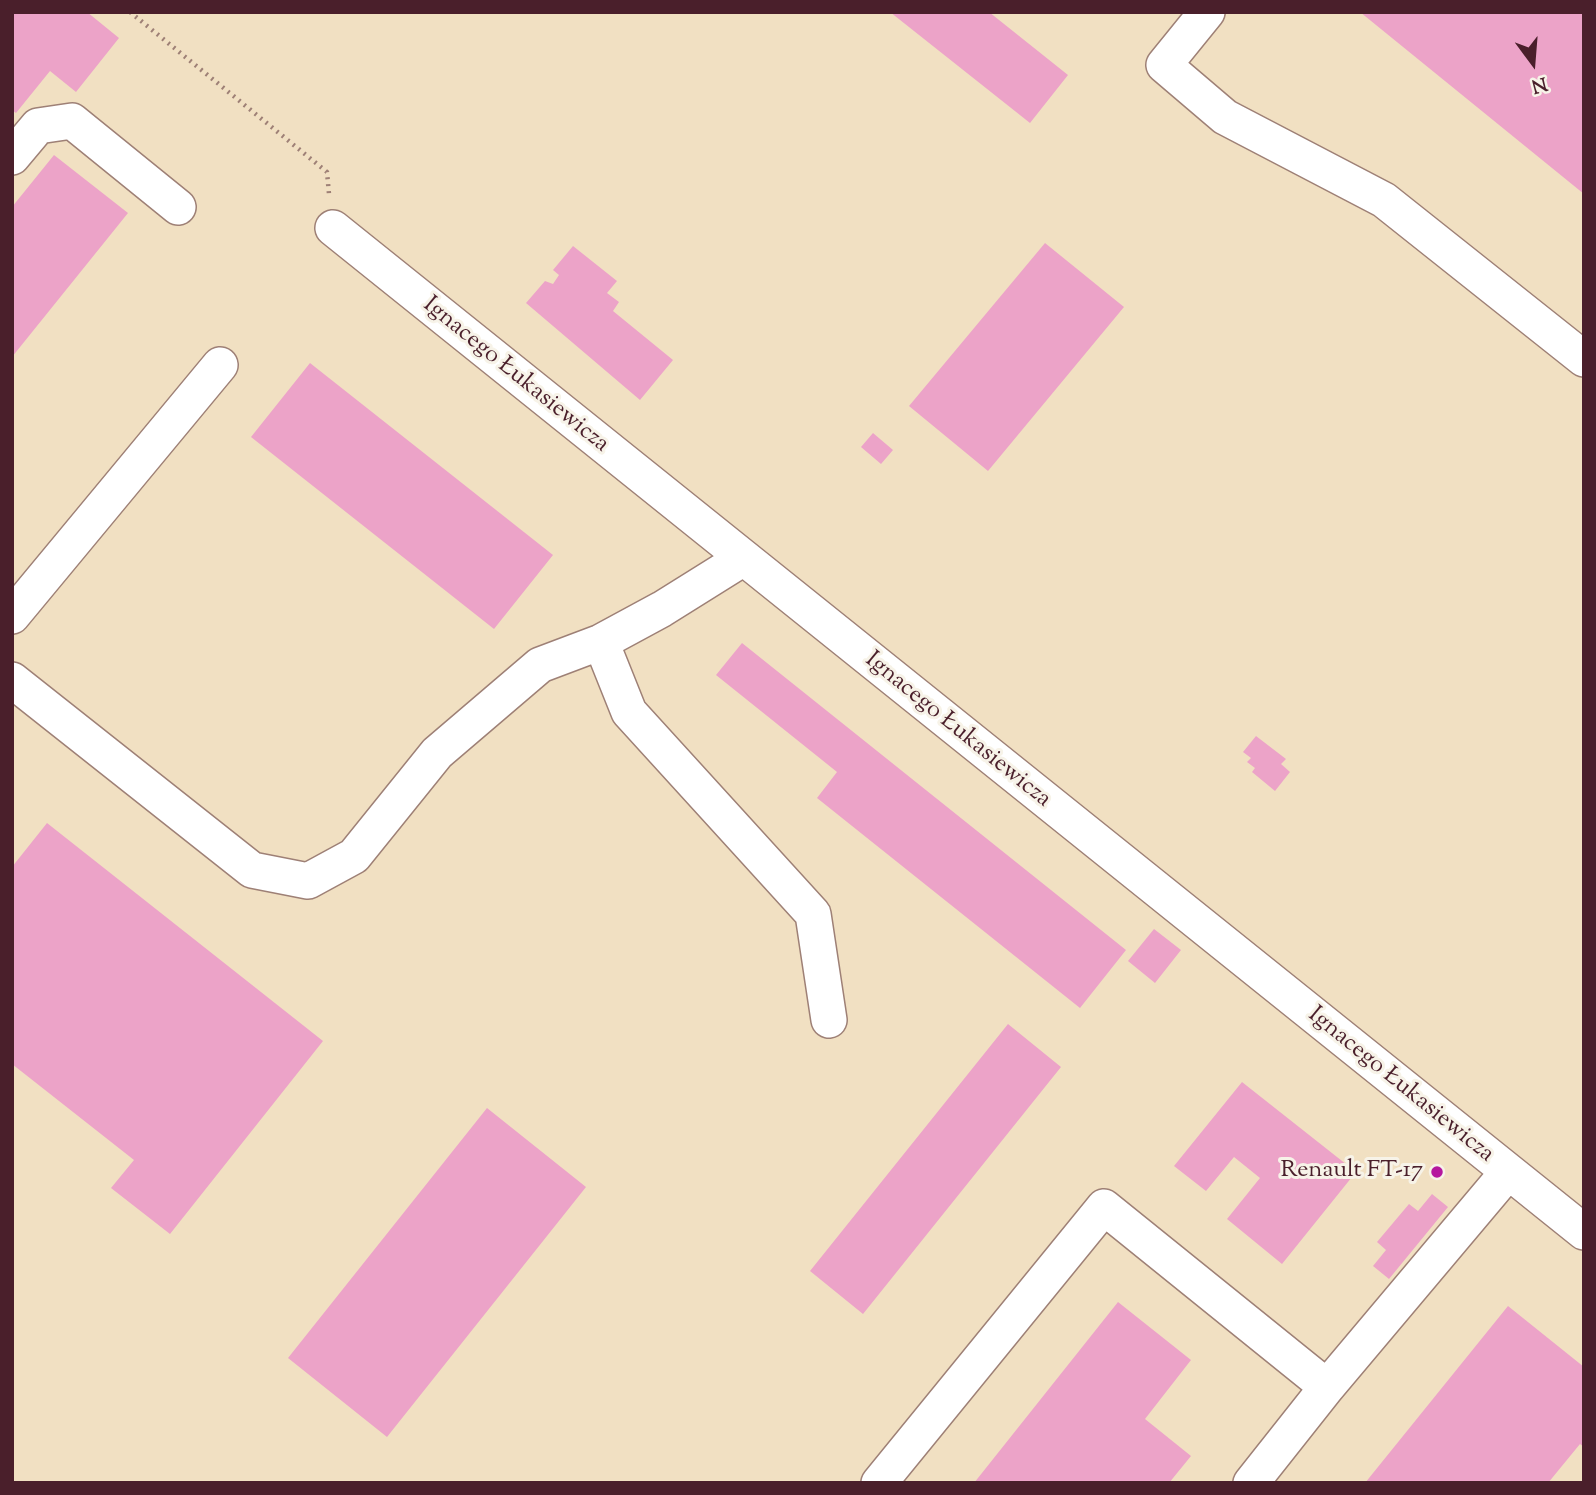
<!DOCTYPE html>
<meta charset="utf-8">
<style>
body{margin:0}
#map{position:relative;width:1596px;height:1495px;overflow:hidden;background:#f1e0c2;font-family:"Sorts Mill Goudy",serif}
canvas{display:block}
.frame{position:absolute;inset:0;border:14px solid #4a1f2b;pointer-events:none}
.north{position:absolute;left:1498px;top:28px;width:70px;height:70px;-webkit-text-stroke:5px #f7f3e8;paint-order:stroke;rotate:164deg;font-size:19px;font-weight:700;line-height:28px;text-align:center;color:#4a1f2b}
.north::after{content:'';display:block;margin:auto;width:24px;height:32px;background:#4a1f2b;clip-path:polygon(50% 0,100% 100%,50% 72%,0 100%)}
</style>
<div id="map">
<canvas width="1596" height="1495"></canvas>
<div class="frame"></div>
<div class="north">N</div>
</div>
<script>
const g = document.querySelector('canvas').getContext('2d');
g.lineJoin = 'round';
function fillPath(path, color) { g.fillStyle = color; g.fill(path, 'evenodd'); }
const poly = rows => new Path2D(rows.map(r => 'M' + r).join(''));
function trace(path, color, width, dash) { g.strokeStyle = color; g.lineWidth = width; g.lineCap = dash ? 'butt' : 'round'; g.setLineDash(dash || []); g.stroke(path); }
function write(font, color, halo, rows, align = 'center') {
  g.font = font + ' "Sorts Mill Goudy",serif'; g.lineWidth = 6; g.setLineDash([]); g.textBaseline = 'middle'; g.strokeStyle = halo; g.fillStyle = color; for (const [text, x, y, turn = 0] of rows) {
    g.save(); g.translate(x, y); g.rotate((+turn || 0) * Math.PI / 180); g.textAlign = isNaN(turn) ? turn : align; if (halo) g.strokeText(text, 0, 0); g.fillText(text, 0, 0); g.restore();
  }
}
fillPath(poly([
 [12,12,87,12,119,38,76,92,50,71,16,113,12,110],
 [890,12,989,12,1068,75,1030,123],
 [1360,12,1584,12,1584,194],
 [54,155,128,213,12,357,12,207],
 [1045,243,1124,307,988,471,909,406],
 [573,246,617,281,607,293,619,302,613,311,673,360,640,400,526,303,545,281,553,284,559,275,553,270],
 [310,363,553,555,494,629,251,437],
 [873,433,893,450,881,464,861,447],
 [742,643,1126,950,1080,1008,817,798,837,772,716,675],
 [1256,736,1286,759,1281,764,1290,772,1275,791,1252,772,1255,768,1247,762,1251,758,1243,752],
 [47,823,323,1041,170,1234,111,1188,134,1160,12,1064,12,867],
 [1154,929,1181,950,1155,983,1128,961],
 [1008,1024,1061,1067,863,1314,810,1271],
 [1242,1082,1356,1172,1282,1264,1227,1219,1260,1178,1234,1157,1206,1191,1174,1166],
 [487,1108,586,1187,387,1437,288,1358],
 [1432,1194,1448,1207,1389,1279,1373,1266,1386,1250,1377,1242,1409,1204,1418,1211],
 [1118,1302,1191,1360,1145,1419,1191,1456,1169,1483,974,1483],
 [1508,1306,1584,1367,1584,1447,1580,1444,1548,1483,1365,1483]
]), '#eca3c8');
const minor = poly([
 [1207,12,1164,65,1225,117,1384,200,1584,359],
 [12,157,38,126,72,121,178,207],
 [333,228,1584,1232],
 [12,616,220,365],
 [601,642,629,712,813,914,829,1020],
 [12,680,252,870,308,881,354,856,437,753,540,665,601,642,662,609,742,559],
 [879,1483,1104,1207,1327,1387],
 [1251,1483,1327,1387,1508,1172]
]);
trace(minor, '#9e8076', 38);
trace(poly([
 [130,12,327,172,329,194]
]), '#9e8076', 4.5, [2, 5]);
trace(minor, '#fff', 35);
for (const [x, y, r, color] of [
 [1437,1172,7,"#b5179e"]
]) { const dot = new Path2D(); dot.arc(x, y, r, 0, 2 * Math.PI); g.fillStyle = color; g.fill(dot); trace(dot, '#f7f3e8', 2.5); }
write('24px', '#4a1f2b', '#f7f3e8', [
 ["Ignacego Łukasiewicza",515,376,39],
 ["Ignacego Łukasiewicza",957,731,39],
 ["Ignacego Łukasiewicza",1400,1086,39]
]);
write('24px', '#4a1f2b', '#f7f3e8', [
 ["Renault FT-17",1423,1172]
], 'right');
</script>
